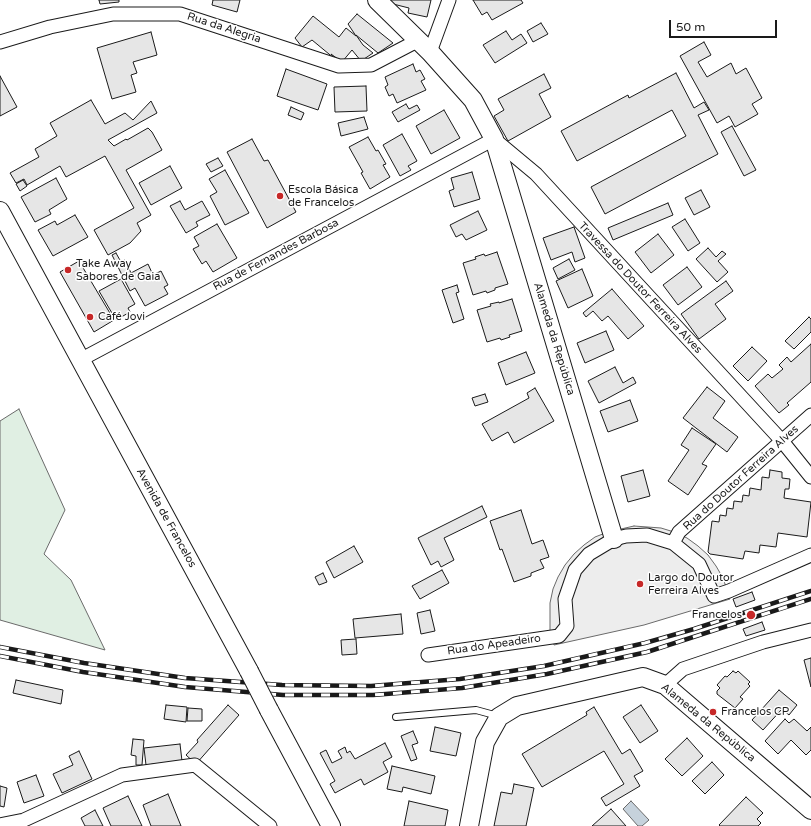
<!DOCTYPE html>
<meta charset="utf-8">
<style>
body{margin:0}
#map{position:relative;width:811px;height:826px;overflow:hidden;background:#fff;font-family:"Varela Round",sans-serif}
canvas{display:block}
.scale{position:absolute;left:669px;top:20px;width:108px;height:18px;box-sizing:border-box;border:2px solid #1a1a1a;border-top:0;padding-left:5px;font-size:12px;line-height:14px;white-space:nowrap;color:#1a1a1a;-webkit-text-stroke:3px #fff;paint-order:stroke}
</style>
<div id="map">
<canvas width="811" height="826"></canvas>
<div class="scale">50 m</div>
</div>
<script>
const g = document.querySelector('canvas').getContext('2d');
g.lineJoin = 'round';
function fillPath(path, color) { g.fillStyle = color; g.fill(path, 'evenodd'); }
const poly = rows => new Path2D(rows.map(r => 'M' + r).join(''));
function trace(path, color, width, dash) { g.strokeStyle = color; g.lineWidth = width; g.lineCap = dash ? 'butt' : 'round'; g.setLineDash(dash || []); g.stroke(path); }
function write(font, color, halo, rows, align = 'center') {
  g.font = font + ' "Varela Round",sans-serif'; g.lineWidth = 3; g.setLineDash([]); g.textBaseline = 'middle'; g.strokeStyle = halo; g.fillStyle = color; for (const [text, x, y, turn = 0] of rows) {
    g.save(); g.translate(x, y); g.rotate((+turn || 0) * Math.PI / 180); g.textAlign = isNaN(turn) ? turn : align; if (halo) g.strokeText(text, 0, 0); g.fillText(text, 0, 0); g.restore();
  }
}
const green = poly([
 [19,409,65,510,44,554,71,580,105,650,0,620,0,421,19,409]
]);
fillPath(green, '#e0efe3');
trace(green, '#6a6a6a', 1);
const parking = poly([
 [634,526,661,528,674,532,687,538,698,546,708,555,716,566,723,578,730,599,644,625,554,645,550,630,550,603,553,589,558,577,565,565,574,554,584,545,595,537,608,532,634,526]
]);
fillPath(parking, '#ededed');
trace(parking, '#6a6a6a', 1);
const water = poly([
 [631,801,649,820,642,826,638,826,623,809,631,801]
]);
fillPath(water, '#c6d2dc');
trace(water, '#6a6a6a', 1);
const building = poly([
 [99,0,119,0,119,2,100,4,99,0],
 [213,0,240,0,237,12,212,5,213,0],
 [390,0,431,0,427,17,408,13,409,8,389,3,390,0],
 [473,0,521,0,523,3,492,20,487,12,482,15,473,0],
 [357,14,393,43,378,53,356,35,363,45,373,53,361,61,352,50,342,62,331,54,335,59,312,40,302,47,295,38,313,16,339,37,346,28,356,36,348,24,357,14],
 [541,23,548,34,533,42,527,31,541,23],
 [506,31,512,40,521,34,527,43,495,63,483,45,506,31],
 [151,32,157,55,133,62,137,73,131,75,136,92,112,99,97,48,151,32],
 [704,42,711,55,698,62,707,77,731,63,736,74,746,68,762,98,752,104,758,114,735,127,729,116,717,123,680,56,704,42],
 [413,64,416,72,420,70,425,79,421,81,426,90,397,103,393,94,389,96,385,87,388,85,385,77,413,64],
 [286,69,327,84,318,110,277,96,286,69],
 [676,73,694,108,704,102,709,110,698,115,718,154,605,214,591,187,686,136,672,110,577,161,561,131,628,95,629,98,676,73],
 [544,74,551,88,539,94,551,117,508,141,494,116,504,110,498,99,544,74],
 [0,76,17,107,0,116,0,76],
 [366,86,367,111,335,112,334,87,366,86],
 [91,100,105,124,125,113,133,120,151,101,157,113,108,140,114,146,126,139,127,140,148,128,152,132,162,150,126,170,151,215,137,223,141,231,130,243,108,255,94,230,134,208,105,156,66,177,60,166,27,185,24,179,16,183,10,173,39,157,35,149,57,136,50,123,91,100],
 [406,104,409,109,417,105,420,110,398,122,392,112,406,104],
 [291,107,304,113,301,120,288,115,291,107],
 [444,110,460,138,431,154,416,126,444,110],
 [364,117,368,129,341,136,338,123,364,117],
 [732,126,756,170,744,176,721,132,732,126],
 [402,134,417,161,408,166,411,170,400,176,383,145,402,134],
 [368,137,376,151,378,150,386,164,383,165,390,177,370,189,361,173,363,172,349,147,368,137],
 [252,139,264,161,268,160,296,212,267,228,227,152,252,139],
 [218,158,223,166,211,172,206,164,218,158],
 [170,166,182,188,151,205,139,183,170,166],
 [225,170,249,213,225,225,210,196,217,192,209,179,225,170],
 [472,172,480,199,454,207,449,191,454,189,451,178,472,172],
 [56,178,67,199,49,210,51,214,35,222,21,197,56,178],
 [23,180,27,186,20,191,16,184,23,180],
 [701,190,710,207,694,215,685,198,701,190],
 [180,201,185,210,202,201,210,215,196,222,198,226,186,233,170,206,180,201],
 [668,203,673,215,613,240,608,228,668,203],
 [478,211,487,230,466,240,462,234,456,237,450,225,478,211],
 [75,215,88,237,53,256,38,230,55,221,57,225,75,215],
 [685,219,700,243,688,251,672,227,685,219],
 [217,224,237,258,213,272,206,261,202,264,193,249,199,246,194,237,217,224],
 [574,227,585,258,575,262,572,252,551,260,543,238,574,227],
 [658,234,674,255,651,273,635,252,658,234],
 [708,248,716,257,722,251,726,254,718,261,728,272,717,282,696,259,708,248],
 [497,252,508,284,495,288,495,290,487,293,486,291,473,295,463,263,476,259,475,257,484,254,485,256,497,252],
 [116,253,121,262,125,260,131,273,148,264,153,275,161,271,168,285,164,287,168,294,145,306,135,288,130,291,112,255,116,253],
 [569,259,575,270,558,279,553,268,569,259],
 [79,261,114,320,94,332,60,272,79,261],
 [687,267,702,287,678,305,663,285,687,267],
 [582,269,593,296,568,308,556,281,582,269],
 [121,279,135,304,128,308,130,312,116,320,99,291,121,279],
 [726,281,733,291,715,304,726,319,699,339,681,314,726,281],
 [457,285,459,292,456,293,464,319,453,323,442,290,457,285],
 [612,289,644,326,628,339,608,316,602,321,593,311,586,317,583,313,612,289],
 [512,299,522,331,509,335,510,337,501,340,500,338,487,342,477,310,491,306,490,304,499,302,499,303,512,299],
 [809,317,811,319,811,332,794,349,785,341,809,317],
 [606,331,614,350,585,363,577,343,606,331],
 [811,344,811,382,787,403,789,405,779,413,755,386,768,374,772,378,783,369,779,365,787,357,791,362,811,344],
 [752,347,767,361,748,381,733,366,752,347],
 [526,352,535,373,506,385,498,363,526,352],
 [615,367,623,383,633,377,636,383,599,403,588,381,615,367],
 [707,387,725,401,713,418,738,437,727,452,683,418,707,387],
 [535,388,554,421,514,443,508,432,492,441,482,424,529,398,527,393,535,388],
 [485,394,488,402,475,406,472,398,485,394],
 [630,400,638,421,608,432,600,411,630,400],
 [692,428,716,444,702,464,707,466,688,495,668,481,689,450,681,445,692,428],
 [643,470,650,496,628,502,621,476,643,470],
 [770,470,782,472,782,478,790,479,789,489,785,489,784,498,811,502,807,537,778,533,776,547,760,545,759,553,745,551,743,559,710,554,708,552,712,521,719,522,720,515,726,516,727,508,733,509,734,501,742,502,743,495,749,496,750,488,761,490,762,477,769,478,770,470],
 [482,506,487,517,444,538,454,560,441,567,438,561,431,565,418,538,482,506],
 [521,510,532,544,543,540,549,557,540,560,544,568,531,573,531,576,514,582,502,549,500,550,490,521,521,510],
 [354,546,363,562,334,578,326,562,354,546],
 [442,570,449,583,420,599,412,586,442,570],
 [323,573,327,582,319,585,315,577,323,573],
 [752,592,755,600,736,607,733,599,752,592],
 [430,610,435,631,421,634,417,613,430,610],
 [401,614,403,634,355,638,353,619,401,614],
 [762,622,765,630,746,636,743,629,762,622],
 [356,639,357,654,342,655,341,640,356,639],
 [811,658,811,687,804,660,811,658],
 [733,671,736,673,738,671,750,682,748,684,750,686,740,697,743,699,735,708,717,694,717,691,720,688,717,685,725,676,727,677,733,671],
 [16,680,63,690,61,704,13,693,16,680],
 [779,690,797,705,789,715,782,709,763,730,752,720,779,690],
 [166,705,187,707,186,722,164,719,166,705],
 [228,705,239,715,196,764,186,755,198,742,197,740,228,705],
 [641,705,658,731,640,743,623,717,641,705],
 [594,707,622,754,630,749,643,771,634,776,640,786,606,806,601,798,624,784,604,751,542,787,522,754,587,715,586,712,594,707],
 [188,708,202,709,202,721,187,721,188,708],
 [785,719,789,723,794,719,807,731,811,727,811,750,806,755,791,740,778,754,765,741,785,719],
 [435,727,461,733,456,756,430,751,435,727],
 [413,731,418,743,412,745,417,759,411,761,401,736,413,731],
 [687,738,703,756,682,776,665,759,687,738],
 [133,739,144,740,142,765,136,765,136,756,131,755,133,739],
 [385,743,392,757,383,762,388,772,364,785,361,779,335,793,330,784,335,781,320,753,326,750,332,763,342,758,338,751,345,747,347,753,350,751,355,759,385,743],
 [180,744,182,761,146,765,144,748,180,744],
 [79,751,92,779,62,793,53,774,73,765,69,756,79,751],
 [712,762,724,775,705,794,692,781,712,762],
 [392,766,435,776,431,794,403,787,402,792,387,789,392,766],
 [36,775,44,796,24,803,17,782,36,775],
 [514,784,534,788,526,826,494,826,501,792,512,794,514,784],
 [0,786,7,788,4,807,0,806,0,786],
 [168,794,181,826,151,826,143,805,168,794],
 [128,796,142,826,111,826,103,808,128,796],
 [746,797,763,813,757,819,761,823,758,826,720,826,719,825,746,797],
 [409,801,448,810,445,826,404,826,409,801],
 [611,809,626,826,592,826,611,809],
 [95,810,103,826,85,826,81,818,95,810]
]);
fillPath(building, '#e6e6e6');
trace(building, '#1a1a1a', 1);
const lane = poly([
 [396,717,476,710,498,716]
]);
const street = poly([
 [0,42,50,27,113,14,180,14,339,66,371,65,417,41],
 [430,52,449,0],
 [80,360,494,139,536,174,782,441,811,477],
 [673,543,679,532,811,415],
 [428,655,559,636,567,626,565,599,575,570,589,554,614,539,626,536,647,535,673,543,699,564,714,596,729,591,811,555],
 [665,685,683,669,763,642,811,630],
 [0,825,24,820,122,775,195,765,270,826]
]);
const secondary = poly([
 [377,0,430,52,473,100,494,139,614,539],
 [0,211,249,671],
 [269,710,331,826],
 [469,826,485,742,499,717,517,706,643,677,665,685,811,810]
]);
trace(lane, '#1a1a1a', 8);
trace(street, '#1a1a1a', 15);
trace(secondary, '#1a1a1a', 20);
trace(lane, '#fff', 6);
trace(street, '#fff', 13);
trace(secondary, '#fff', 18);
const rail = poly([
 [0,647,84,663,185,678,282,685,371,686,460,679,544,666,645,643,694,629,811,591],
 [0,656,83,672,185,687,283,695,373,695,462,688,547,674,647,652,811,599]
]);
trace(rail, '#1a1a1a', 4.5);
trace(rail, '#fff', 3, [9]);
const secondaryBridge = poly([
 [249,671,269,710]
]);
trace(secondaryBridge, '#1a1a1a', 20, []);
trace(secondaryBridge, '#fff', 18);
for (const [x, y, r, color] of [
 [280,196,4,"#c62828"],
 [68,270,4,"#c62828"],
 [90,317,4,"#c62828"],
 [640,584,4,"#c62828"],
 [751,615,5,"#c62828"],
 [713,712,4,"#c62828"]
]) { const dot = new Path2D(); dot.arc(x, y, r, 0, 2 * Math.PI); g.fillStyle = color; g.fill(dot); trace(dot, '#fff', 1.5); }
write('11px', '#1a1a1a', '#fff', [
 ["Rua da Alegria",224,28,18],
 ["Rua de Fernandes Barbosa",276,255,-28],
 ["Travessa do Doutor Ferreira Alves",640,288,47],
 ["Alameda da República",554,339,73],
 ["Rua do Doutor Ferreira Alves",741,478,-42],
 ["Avenida de Francelos",166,518,61],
 ["Rua do Apeadeiro",494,645,-8],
 ["Alameda da República",708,723,39]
]);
write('11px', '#1a1a1a', '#fff', [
 ["Escola Básica",288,190],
 ["de Francelos",288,203],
 ["Take Away",76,264],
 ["Sabores de Gaia",76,277],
 ["Café Jovi",98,317],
 ["Largo do Doutor",648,578],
 ["Ferreira Alves",648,591],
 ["Francelos",742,615,"right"],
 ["Francelos CP",721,712]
], 'left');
</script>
